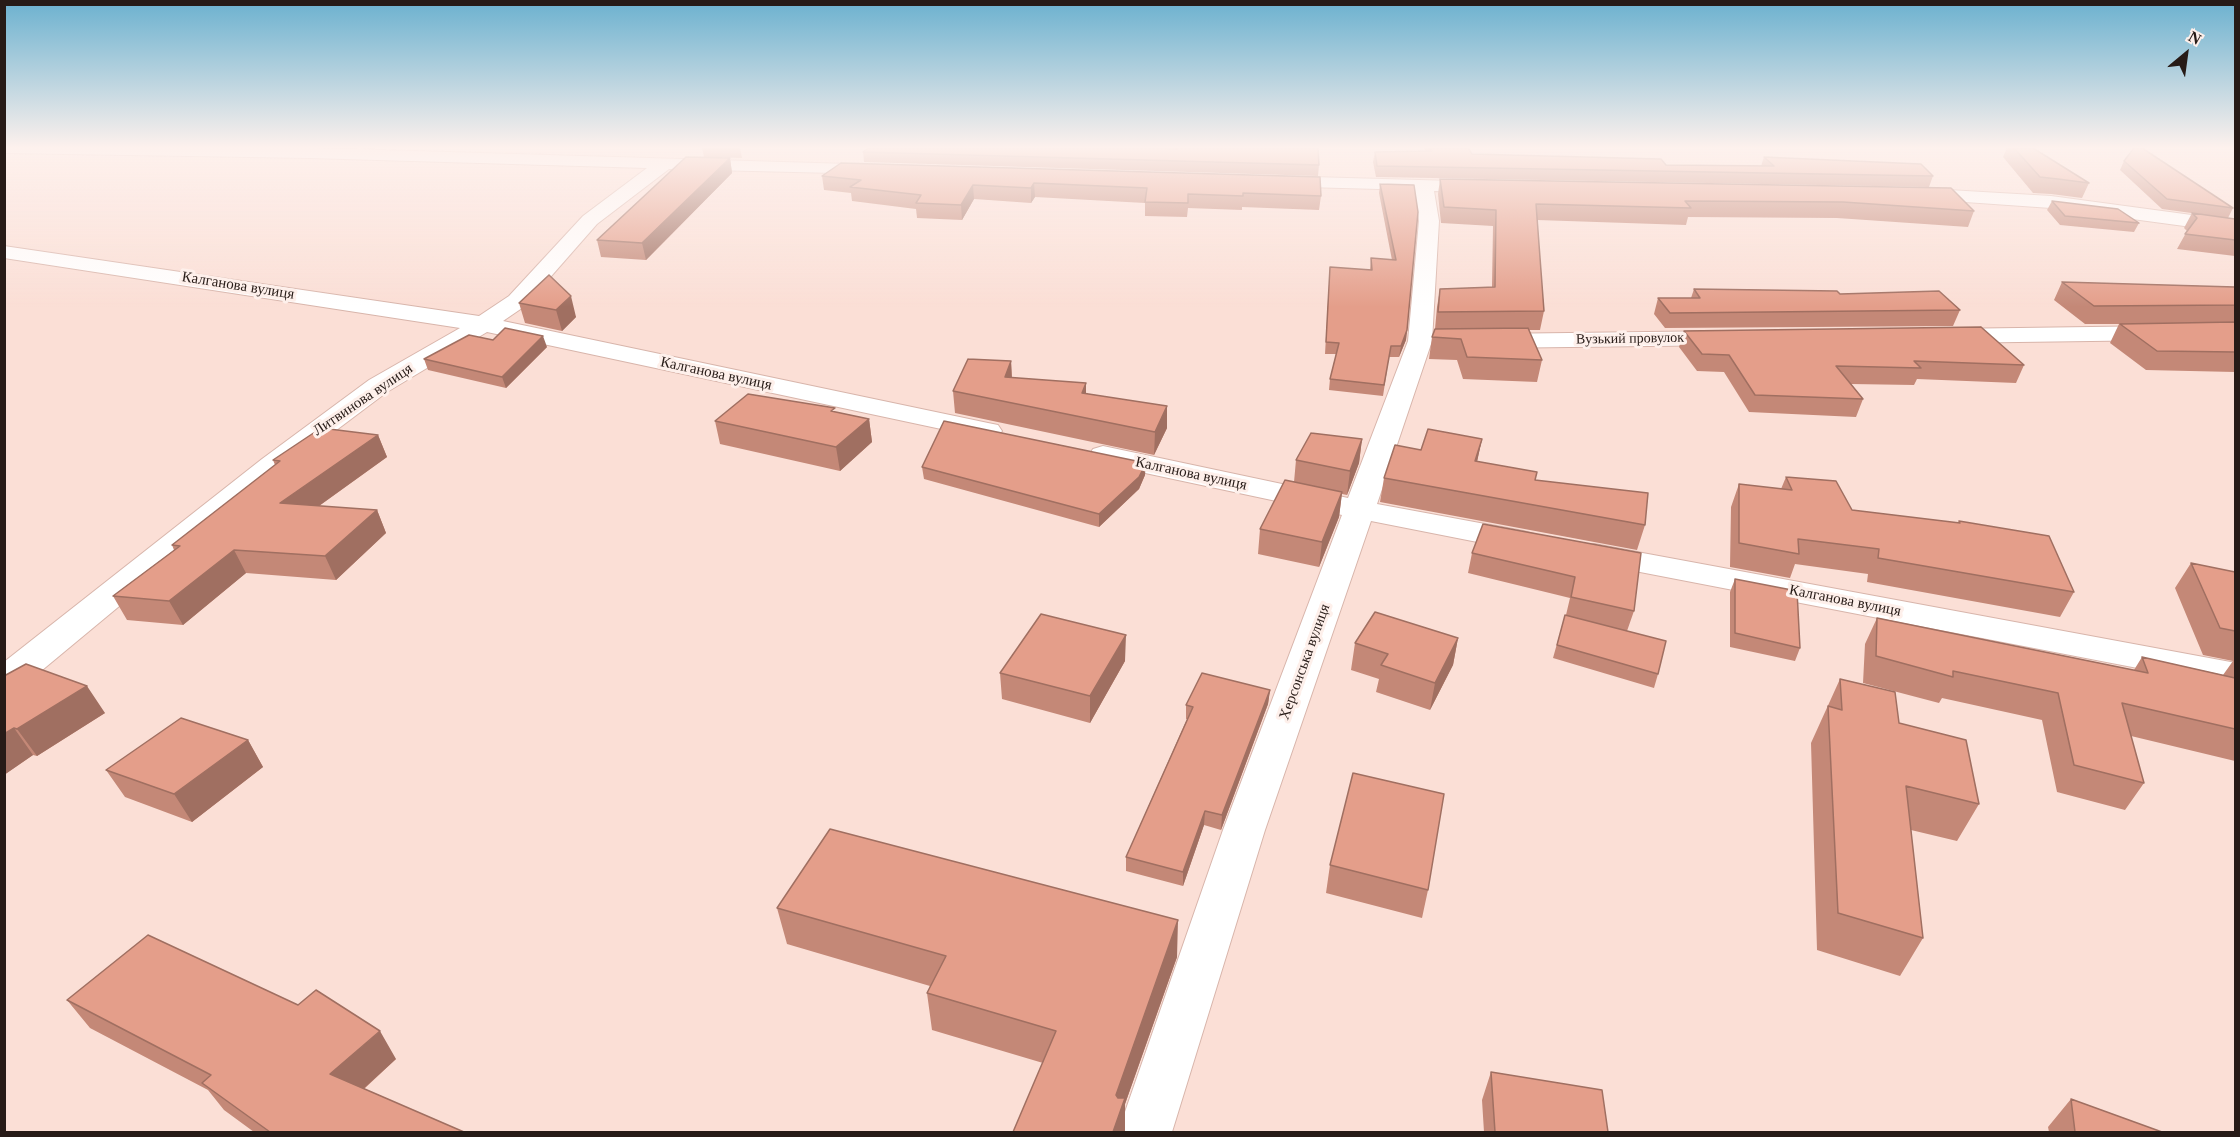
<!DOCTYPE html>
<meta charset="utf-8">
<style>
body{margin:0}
#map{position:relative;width:2240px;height:1137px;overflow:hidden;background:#fbdfd6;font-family:"Times New Roman",serif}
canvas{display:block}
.frame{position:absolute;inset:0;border:6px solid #271b17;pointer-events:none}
.north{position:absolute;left:2156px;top:24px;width:60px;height:60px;-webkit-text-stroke:4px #fef0eb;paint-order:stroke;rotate:29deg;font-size:16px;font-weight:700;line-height:24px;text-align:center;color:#271b17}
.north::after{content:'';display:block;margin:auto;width:21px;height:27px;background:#271b17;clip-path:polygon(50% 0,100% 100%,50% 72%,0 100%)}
</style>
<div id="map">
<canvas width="2240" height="1137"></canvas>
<div class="frame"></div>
<div class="north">N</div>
</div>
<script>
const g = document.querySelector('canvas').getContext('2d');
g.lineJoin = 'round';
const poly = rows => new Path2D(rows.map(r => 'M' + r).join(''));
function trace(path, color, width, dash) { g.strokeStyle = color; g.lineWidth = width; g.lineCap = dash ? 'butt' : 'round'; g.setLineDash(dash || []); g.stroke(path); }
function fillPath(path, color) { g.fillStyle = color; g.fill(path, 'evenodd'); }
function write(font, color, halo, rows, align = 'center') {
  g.font = font + ' "Times New Roman",serif'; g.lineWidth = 6; g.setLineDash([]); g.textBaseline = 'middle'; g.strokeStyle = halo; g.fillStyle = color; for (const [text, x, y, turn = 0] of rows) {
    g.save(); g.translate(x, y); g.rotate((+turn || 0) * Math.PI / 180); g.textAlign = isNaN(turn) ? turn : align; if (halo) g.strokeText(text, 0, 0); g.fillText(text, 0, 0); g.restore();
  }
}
const street = poly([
 [4,148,314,148,883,165,886,169,883,173,877,174,669,169,597,224,525,306,503,321,988,423,998,425,1002,431,998,437,988,439,487,332,387,392,282,471,17,691,4,694,4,662,262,459,369,380,460,328,4,258,4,246,479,316,509,296,583,216,647,168,310,158,4,153,4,148],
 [1276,176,1490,182,1492,186,1490,190,1483,192,1434,191,1439,221,1432,341,1377,504,1523,531,1534,534,1539,541,1534,548,1523,551,1371,521,1265,830,1172,1132,1118,1132,1223,830,1342,515,1103,464,1093,461,1089,455,1093,449,1103,446,1348,498,1408,341,1419,221,1415,190,1269,186,1267,182,1269,178,1276,176],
 [1915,188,2051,196,2236,221,2236,233,2051,208,1908,198,1905,194,1908,190,1915,188],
 [2236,325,2236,339,1946,343,1937,341,1934,336,1937,331,1946,329,2236,325],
 [1727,331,1736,333,1739,338,1736,343,1727,345,1490,348,1481,346,1478,341,1481,336,1490,334,1727,331],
 [1594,544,2236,663,2236,687,1583,561,1578,554,1583,547,1594,544]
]);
trace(street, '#d8b5ab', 2);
fillPath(street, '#fff');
fillPath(poly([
 [702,148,740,148,742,158,704,157],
 [1424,148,1468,148,1472,154,1666,165,1761,166,1764,157,1933,176,1929,187,1376,177,1373,162,1375,152,1425,151],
 [2007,148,2033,148,2089,183,2082,198,2051,194,2033,193,2003,157],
 [863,152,1319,165,1318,176,864,162],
 [730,158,732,173,646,260,601,257,597,240],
 [2124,161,2233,208,2228,218,2162,209,2120,170],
 [841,163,1321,196,1319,210,1242,207,1242,210,1188,208,1187,217,1145,216,1145,203,1035,197,1031,203,974,199,962,220,917,218,916,209,852,201,851,193,824,190,822,176],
 [1440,179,1951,188,1974,211,1968,227,1837,218,1688,217,1686,225,1537,220,1544,311,1540,330,1529,330,1542,360,1537,382,1463,379,1457,360,1429,359,1432,337,1435,329,1437,307,1440,289,1492,287,1493,226,1441,223,1438,194],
 [1380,184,1414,185,1407,330,1406,340,1399,357,1389,357,1383,396,1329,390,1330,379,1336,354,1325,354,1330,267,1370,270,1371,258,1392,260,1379,193],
 [2052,201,2139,223,2134,232,2060,225,2047,210],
 [2192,213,2235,219,2235,256,2177,249,2187,231,2184,228],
 [549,275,576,317,562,331,525,323,519,303],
 [2062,282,2235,287,2235,372,2146,370,2110,343,2119,324,2085,324,2054,300],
 [1694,289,1840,294,1960,310,1953,326,1665,328,1654,314,1658,298,1691,298],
 [1684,331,2024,365,2016,383,1917,379,1914,385,1851,384,1863,399,1856,417,1749,412,1724,372,1697,371,1679,347],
 [493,340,547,347,506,388,428,370,424,359],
 [1011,361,1012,378,1086,393,1167,428,1154,455,955,413,953,391],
 [835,412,869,419,872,442,840,471,720,444,715,421],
 [378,435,387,457,319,506,377,510,386,533,336,580,246,573,183,625,127,620,113,596,174,550,172,545,275,465,273,460],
 [1362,439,1359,463,1347,495,1342,494,1339,517,1319,567,1258,554,1260,529,1294,482,1296,460],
 [1482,439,1477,461,1535,480,1645,525,1637,550,1380,502,1384,478,1421,450],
 [922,467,1145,475,1139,489,1099,527,924,479],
 [1786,477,1852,510,1958,523,1959,521,2074,592,2060,617,1867,582,1868,574,1795,564,1790,578,1730,567,1731,507,1739,484,1781,489],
 [1483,524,1634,611,1627,631,1658,674,1654,688,1553,658,1565,615,1566,615,1570,598,1468,573,1472,553],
 [2191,563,2235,572,2235,761,2131,736,2144,783,2125,810,2057,792,2042,720,1942,698,1939,703,1863,683,1865,644,1877,618,2134,670,2142,657,2223,675,2233,661,2203,655,2175,588],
 [1735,579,1800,648,1795,661,1730,647,1730,592],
 [1458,638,1453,665,1430,710,1376,692,1379,679,1351,670,1355,643],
 [1125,661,1090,723,1002,699,1000,673],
 [4,676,105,713,37,756,33,755,4,775],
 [1840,679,1899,723,1979,804,1957,841,1911,830,1923,938,1900,976,1817,950,1811,743],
 [1270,690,1268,704,1221,830,1204,825,1183,886,1126,871,1126,857,1187,719,1186,719,1186,705],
 [248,740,263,767,192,822,125,797,106,770],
 [1330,865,1428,890,1422,918,1326,893],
 [777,908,1177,957,1125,1104,1125,1132,1013,1132,1043,1063,932,1030,927,993,930,986,787,944],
 [67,1000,396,1059,364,1089,464,1132,254,1132,224,1110,208,1090,90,1028],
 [1491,1072,1608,1132,1484,1132,1482,1100],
 [2071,1099,2162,1132,2049,1132,2048,1127]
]), '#c48877');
fillPath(poly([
 [730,158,732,173,646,260,642,243],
 [1034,183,1035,197,1031,203,1031,188],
 [973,185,974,199,962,220,961,205],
 [571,296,576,317,562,331,556,310],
 [1407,330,1406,340,1399,357,1401,346],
 [543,336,547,347,506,388,502,377],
 [1011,361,1012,383,1005,377],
 [1086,383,1086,406,1082,393],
 [1167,406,1167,428,1154,455,1155,432],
 [869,419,872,442,840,471,836,447],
 [378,435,387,457,291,526,280,503],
 [1362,439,1359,463,1347,495,1350,471],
 [1482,439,1477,462,1475,461],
 [1146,463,1145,475,1139,489,1099,527,1099,514],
 [1342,492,1339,517,1319,567,1322,542],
 [377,510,386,533,336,580,325,556],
 [234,550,246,573,183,625,169,601],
 [1126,635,1125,661,1090,723,1090,696],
 [1458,638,1453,665,1430,710,1435,683],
 [87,686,105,713,37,756,17,729],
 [1270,690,1268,704,1221,830,1222,815],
 [14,728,33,755,4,775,4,734],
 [248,740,263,767,192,822,174,794],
 [1205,811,1204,825,1183,886,1183,872],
 [1178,920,1177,957,1125,1104,1125,1132,1113,1132,1116,1095],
 [380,1031,396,1059,349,1102,330,1074]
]), '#a06f61');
const building = poly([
 [868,148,1155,148,1178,149,1178,148,1318,148,1319,165,863,152,868,148],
 [1430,148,1468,148,1472,154,1661,159,1666,165,1774,166,1764,157,1921,164,1933,176,1377,166,1375,152,1432,151,1430,148],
 [2014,148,2033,148,2089,183,2058,179,2040,177,2014,148],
 [2134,148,2142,148,2233,208,2167,199,2124,161,2134,148],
 [686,157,730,158,642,243,597,240,686,157],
 [841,163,1320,177,1321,196,1243,193,1243,196,1188,194,1188,203,1145,202,1147,188,1034,183,1031,188,973,185,961,205,916,203,921,195,850,187,861,180,822,176,841,163],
 [1440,179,1951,188,1974,211,1843,202,1685,201,1691,208,1536,204,1544,311,1438,312,1440,289,1495,287,1496,210,1444,207,1440,179],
 [1380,184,1414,185,1418,212,1407,330,1401,346,1391,346,1384,385,1330,379,1339,343,1326,342,1330,267,1372,270,1371,258,1396,260,1380,184],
 [2052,201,2118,209,2139,223,2065,216,2052,201],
 [2192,213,2235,219,2235,240,2185,234,2197,218,2192,213],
 [549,275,571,296,556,310,519,303,549,275],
 [2062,282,2235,287,2235,305,2094,306,2062,282],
 [1694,289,1837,291,1840,294,1939,291,1960,310,1670,313,1658,298,1700,298,1694,289],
 [2235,322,2235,352,2157,351,2120,324,2235,322],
 [1981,327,2024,365,1914,361,1921,368,1836,366,1863,399,1755,395,1729,355,1702,354,1684,331,1981,327],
 [505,328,543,336,502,377,424,359,469,335,493,340,505,328],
 [1528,328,1542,360,1467,357,1461,339,1432,337,1435,329,1528,328],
 [968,359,1011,361,1005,377,1086,383,1082,393,1167,406,1155,432,953,391,968,359],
 [748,394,835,408,831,411,869,419,836,447,715,421,748,394],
 [944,421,1146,463,1139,477,1099,514,922,467,944,421],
 [321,428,378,435,280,503,377,510,325,556,234,550,169,601,113,596,180,546,172,545,280,461,273,460,321,428],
 [1428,429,1482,439,1475,461,1537,472,1535,480,1648,493,1645,525,1384,478,1395,445,1421,450,1428,429],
 [1311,433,1362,439,1350,471,1296,460,1311,433],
 [1786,477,1836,481,1852,510,1960,523,1959,521,2049,536,2074,592,1878,558,1879,549,1798,539,1799,554,1739,543,1739,484,1792,490,1786,477],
 [1285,480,1342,492,1322,542,1260,529,1285,480],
 [1483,524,1641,553,1634,611,1571,597,1575,577,1472,553,1483,524],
 [2191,563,2235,572,2235,631,2220,628,2191,563],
 [1735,579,1797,591,1800,648,1735,633,1735,579],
 [1375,612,1458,638,1435,683,1381,665,1388,654,1355,643,1375,612],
 [1041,614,1126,635,1090,696,1000,673,1041,614],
 [1565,615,1666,641,1658,674,1557,645,1565,615],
 [1877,618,2148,673,2142,657,2235,678,2235,729,2122,703,2144,783,2074,765,2058,693,1953,671,1953,677,1876,656,1877,618],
 [26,664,87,686,17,729,14,728,4,734,4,676,26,664],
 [1202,673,1270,690,1222,815,1205,811,1183,872,1126,857,1193,707,1186,705,1202,673],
 [1840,679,1895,692,1899,723,1966,740,1979,804,1906,786,1923,938,1838,913,1828,706,1842,710,1840,679],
 [181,718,248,740,174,794,106,770,181,718],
 [1353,773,1444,794,1428,890,1330,865,1353,773],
 [830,829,1178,920,1116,1095,1118,1098,1125,1098,1113,1132,1013,1132,1056,1031,927,993,946,956,777,908,830,829],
 [148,935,298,1005,316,990,380,1031,330,1074,464,1132,270,1132,202,1083,211,1075,67,1000,148,935],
 [1491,1072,1602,1090,1608,1132,1495,1132,1491,1072],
 [2071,1099,2162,1132,2075,1132,2071,1099]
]);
fillPath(building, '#e49e8a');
trace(building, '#a06f61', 1.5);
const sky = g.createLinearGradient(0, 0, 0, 307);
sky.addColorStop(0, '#6bb1cf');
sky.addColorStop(0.48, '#fdf1ed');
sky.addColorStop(1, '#fdf1ed00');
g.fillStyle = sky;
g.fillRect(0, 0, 2240, 307);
write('14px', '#271b17', '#fef0eb', [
 ["Вузький провулок",1630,339,-1]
]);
write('15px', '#271b17', '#fef0eb', [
 ["Калганова вулиця",238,286,9],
 ["Калганова вулиця",716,374,12],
 ["Литвинова вулиця",363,400,-34],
 ["Калганова вулиця",1191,474,12],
 ["Калганова вулиця",1845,601,11],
 ["Херсонська вулиця",1305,662,-70]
]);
</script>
